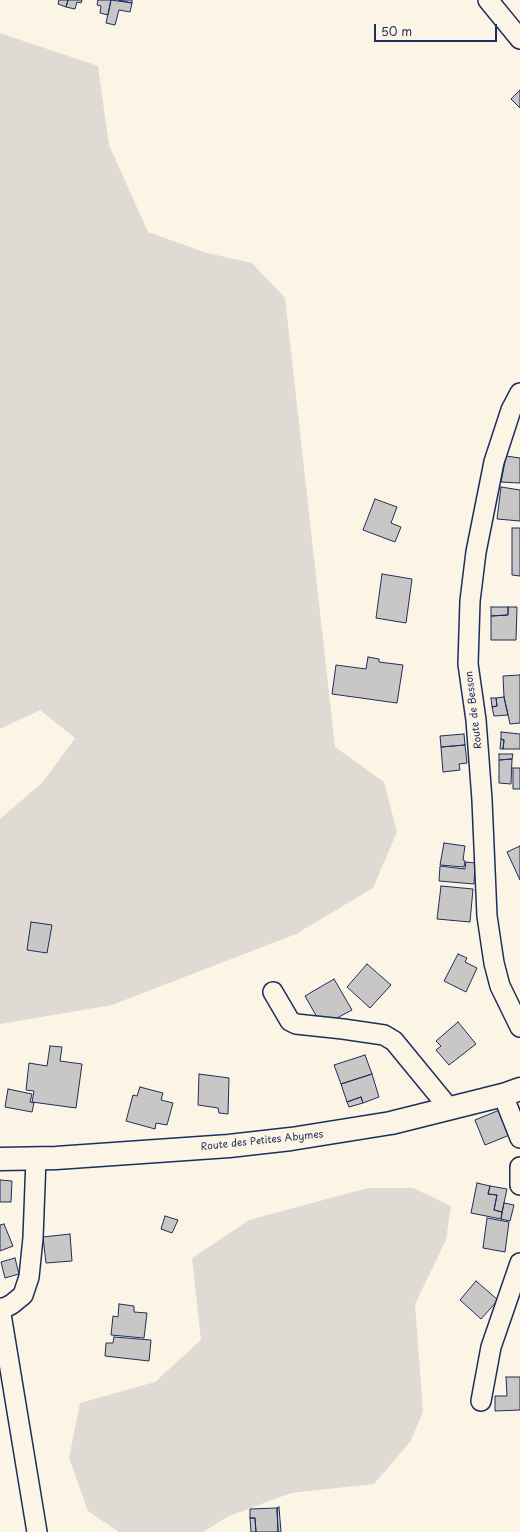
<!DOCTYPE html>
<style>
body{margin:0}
#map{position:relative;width:520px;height:1532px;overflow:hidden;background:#fcf5e5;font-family:"Playpen Sans",sans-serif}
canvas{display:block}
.scale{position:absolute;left:374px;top:24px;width:123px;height:18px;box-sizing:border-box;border:2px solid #1b2f5e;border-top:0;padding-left:5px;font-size:12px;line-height:14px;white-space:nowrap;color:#1b2f5e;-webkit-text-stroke:3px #fcf5e5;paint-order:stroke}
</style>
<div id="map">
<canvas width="520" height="1532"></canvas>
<div class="scale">50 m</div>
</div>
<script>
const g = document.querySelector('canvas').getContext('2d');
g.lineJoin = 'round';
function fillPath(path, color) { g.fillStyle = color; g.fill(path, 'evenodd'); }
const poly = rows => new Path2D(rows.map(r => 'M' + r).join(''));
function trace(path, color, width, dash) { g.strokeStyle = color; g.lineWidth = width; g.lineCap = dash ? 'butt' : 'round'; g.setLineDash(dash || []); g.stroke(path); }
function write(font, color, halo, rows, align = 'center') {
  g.font = font + ' "Playpen Sans",sans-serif'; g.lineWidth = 3.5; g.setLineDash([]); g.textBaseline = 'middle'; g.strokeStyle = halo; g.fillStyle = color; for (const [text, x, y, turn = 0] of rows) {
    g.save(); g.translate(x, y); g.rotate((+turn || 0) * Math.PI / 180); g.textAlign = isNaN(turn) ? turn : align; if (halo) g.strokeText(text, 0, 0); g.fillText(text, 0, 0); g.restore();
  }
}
fillPath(poly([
 [0,33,98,66,109,145,148,232,207,253,252,263,285,298,335,747,384,782,397,832,373,888,296,934,112,1005,0,1024,0,819,43,782,75,738,40,710,0,729],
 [368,1188,413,1188,451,1206,446,1240,415,1304,423,1412,410,1442,374,1484,291,1493,229,1516,203,1532,119,1532,88,1511,69,1458,80,1403,155,1382,201,1340,192,1258,249,1220]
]), '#dfdbd4');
const building = poly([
 [59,0,68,0,66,7,58,4,59,0],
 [68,0,82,0,81,3,77,2,75,9,66,7,68,0],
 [98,0,111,0,108,15,100,13,101,6,97,5,98,0],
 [111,0,132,3,130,12,119,10,115,25,106,23,111,0],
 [118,0,132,0,132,3,118,0],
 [520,90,520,108,511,99,520,90],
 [506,456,520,458,520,483,501,482,506,456],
 [501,487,520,490,520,521,497,519,501,487],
 [375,499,397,507,391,523,401,527,395,542,363,530,375,499],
 [512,528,520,528,520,576,512,575,512,528],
 [382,574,412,579,406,623,376,618,382,574],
 [491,607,508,607,508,615,491,616,491,607],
 [508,607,517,607,516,640,491,640,491,616,508,615,508,607],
 [368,657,379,659,379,662,403,665,397,703,332,694,336,665,366,669,368,657],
 [520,675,520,723,510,724,504,697,503,676,520,675],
 [504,697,508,715,494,716,492,707,497,706,496,698,504,697],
 [491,698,496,698,497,706,492,707,491,698],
 [501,732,520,734,520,749,503,749,504,740,501,739,501,732],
 [464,734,465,745,441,747,440,736,464,734],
 [501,739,504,740,503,749,500,749,501,739],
 [465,745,467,763,459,764,460,770,443,772,441,747,465,745],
 [499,754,513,754,512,759,499,760,499,754],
 [512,759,511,784,499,783,499,760,512,759],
 [513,768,520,768,520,789,513,789,513,768],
 [444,843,465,846,463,860,465,861,464,867,440,865,444,843],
 [520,846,520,880,507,852,520,846],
 [466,862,475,863,474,884,439,881,440,866,465,869,466,862],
 [441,886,473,889,470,922,437,919,441,886],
 [31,922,52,925,47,953,27,950,31,922],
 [458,954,467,958,465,962,477,968,466,992,444,981,458,954],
 [367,964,391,985,370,1008,347,987,367,964],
 [334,979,352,1010,322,1026,305,996,334,979],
 [458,1022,476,1044,449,1065,436,1050,441,1046,436,1041,458,1022],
 [50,1046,62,1047,60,1061,82,1064,76,1108,32,1102,34,1091,26,1090,29,1063,47,1066,50,1046],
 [365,1055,372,1074,341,1084,334,1065,365,1055],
 [199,1074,229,1078,228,1114,219,1113,218,1108,198,1105,199,1074],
 [372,1074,379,1097,363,1103,361,1097,347,1102,341,1084,372,1074],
 [140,1087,163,1093,161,1100,173,1103,167,1125,156,1123,155,1129,126,1121,133,1095,137,1096,140,1087],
 [8,1089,32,1094,30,1102,34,1103,32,1112,5,1107,8,1089],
 [361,1097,363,1103,349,1107,347,1102,361,1097],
 [502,1109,512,1134,485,1145,475,1120,502,1109],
 [0,1180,12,1181,11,1202,0,1202,0,1180],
 [477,1183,490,1186,488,1194,497,1195,494,1210,502,1212,501,1219,471,1213,477,1183],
 [490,1186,507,1189,502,1212,494,1210,497,1195,488,1194,490,1186],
 [504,1203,514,1205,510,1221,501,1219,504,1203],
 [165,1216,178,1220,172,1233,161,1229,165,1216],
 [487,1218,509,1222,505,1252,483,1248,487,1218],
 [4,1224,13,1246,0,1251,0,1225,4,1224],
 [70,1234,72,1261,46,1263,43,1237,70,1234],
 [15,1258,19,1274,5,1278,1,1262,15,1258],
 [476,1281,498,1300,481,1319,460,1300,476,1281],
 [119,1304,134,1306,134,1312,147,1313,144,1338,111,1335,113,1316,118,1317,119,1304],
 [114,1337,151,1340,149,1361,105,1356,106,1343,113,1343,114,1337],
 [506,1377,520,1377,520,1410,495,1411,495,1396,507,1396,506,1377],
 [279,1507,281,1532,278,1532,277,1508,279,1507],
 [277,1508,278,1532,256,1532,255,1518,250,1518,250,1509,277,1508],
 [250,1518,255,1518,256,1532,251,1532,250,1518]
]);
fillPath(building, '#c8c7c6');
trace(building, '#1b2f5e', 1);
const minor = poly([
 [488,0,520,39],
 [520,393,511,410,494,462,476,552,470,601,468,664,476,720,482,800,487,916,494,963,500,986,520,1027],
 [273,992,290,1021,296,1024,343,1029,384,1035,394,1041,449,1108],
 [503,1095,520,1138],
 [520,1167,520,1185],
 [0,1308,37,1532],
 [1,1310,12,1304,23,1295,29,1277,33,1238,36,1159],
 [481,1401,491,1347,520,1263]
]);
const secondary = poly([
 [0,1159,56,1158,229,1146,291,1139,391,1123,503,1095,520,1089]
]);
trace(minor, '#1b2f5e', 22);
trace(secondary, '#1b2f5e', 25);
trace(minor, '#fcf5e5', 19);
trace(secondary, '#fcf5e5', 22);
write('10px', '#1b2f5e', '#fcf5e5', [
 ["Route de Besson",474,710,-97],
 ["Route des Petites Abymes",262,1141,-6]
]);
</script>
